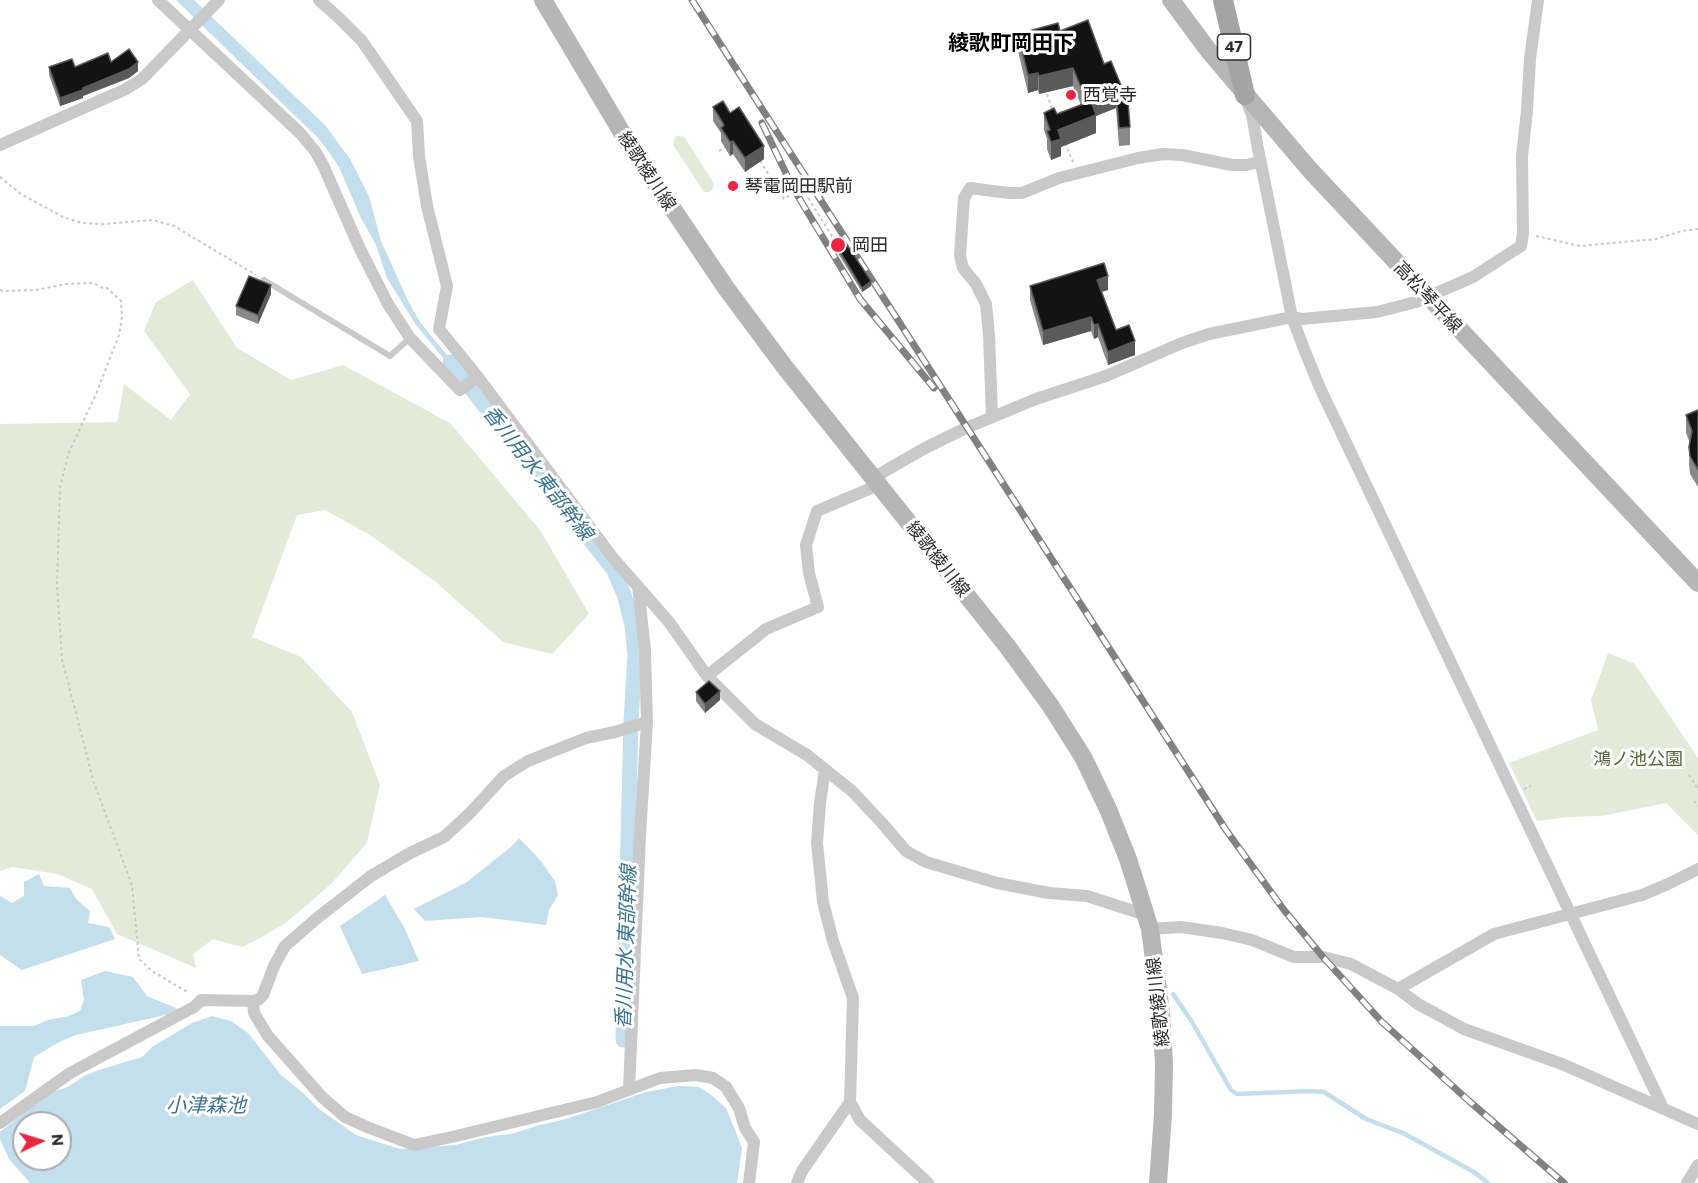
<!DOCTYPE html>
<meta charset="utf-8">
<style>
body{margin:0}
#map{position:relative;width:1698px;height:1183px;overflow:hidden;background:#fff;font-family:Commissioner,sans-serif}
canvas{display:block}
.north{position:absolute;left:12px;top:1111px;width:60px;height:60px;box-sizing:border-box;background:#fff;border:2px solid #ababab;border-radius:50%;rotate:86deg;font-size:16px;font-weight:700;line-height:24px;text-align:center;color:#2c2c2c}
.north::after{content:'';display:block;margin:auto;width:21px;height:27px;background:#ec2540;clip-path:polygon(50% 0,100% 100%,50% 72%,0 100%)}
</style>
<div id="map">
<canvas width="1698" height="1183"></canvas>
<div class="north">N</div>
</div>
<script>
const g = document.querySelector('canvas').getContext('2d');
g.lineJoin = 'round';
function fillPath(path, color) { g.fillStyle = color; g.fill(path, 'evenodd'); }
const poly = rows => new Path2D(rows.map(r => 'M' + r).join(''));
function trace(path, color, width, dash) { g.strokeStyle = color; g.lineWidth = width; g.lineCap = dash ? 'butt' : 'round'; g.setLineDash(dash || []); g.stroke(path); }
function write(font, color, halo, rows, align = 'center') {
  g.font = font + ' Commissioner,"Noto Sans JP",sans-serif'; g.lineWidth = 6; g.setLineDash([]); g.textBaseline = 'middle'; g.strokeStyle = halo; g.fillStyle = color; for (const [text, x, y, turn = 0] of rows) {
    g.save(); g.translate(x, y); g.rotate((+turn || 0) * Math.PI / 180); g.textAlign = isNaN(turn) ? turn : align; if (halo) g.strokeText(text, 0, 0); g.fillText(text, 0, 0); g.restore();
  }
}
fillPath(poly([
 [676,136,682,136,685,138,714,184,712,190,710,192,704,192,674,146,674,138],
 [193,280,237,348,291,380,343,365,450,423,540,530,589,614,552,654,503,642,436,582,370,535,325,510,297,515,252,637,301,657,352,712,380,785,367,843,331,884,287,922,262,937,242,947,213,939,193,954,196,968,117,934,92,889,57,874,12,867,0,871,0,424,117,422,124,384,171,420,190,394,144,331,156,302],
 [1608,653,1635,664,1698,758,1698,835,1666,803,1601,816,1570,817,1537,821,1509,763,1598,730,1591,700]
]), '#e3ebd8');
fillPath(poly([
 [176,0,194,0,325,125,350,159,369,196,381,241,409,303,420,322,463,375,460,378,416,325,387,278,376,245,361,218,339,167,329,152,318,138],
 [519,838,540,860,555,881,558,895,549,910,546,925,482,917,425,921,414,909,467,882,512,846],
 [39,874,44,886,70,888,76,899,90,911,88,923,109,927,115,939,22,970,0,955,0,896,12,903,24,896,24,882],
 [385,895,404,927,419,961,362,974,340,926],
 [105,971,133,977,147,996,183,1011,76,1035,59,1042,34,1057,25,1091,0,1109,0,1026,34,1026,48,1020,69,1016,80,1011,84,1000,81,980],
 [212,1016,231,1021,248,1033,281,1075,303,1093,319,1109,356,1135,400,1149,455,1145,486,1137,511,1134,540,1125,566,1119,646,1092,678,1086,699,1087,711,1095,726,1108,735,1130,742,1148,737,1183,30,1183,9,1159,0,1139,0,1132,29,1109,44,1094,68,1087,84,1076,99,1070,142,1057,152,1047,192,1023],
 [24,1123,60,1123,60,1159,24,1159]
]), '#c3deec');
trace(poly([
 [1173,994,1192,1022,1231,1090,1237,1094,1311,1091,1324,1092,1366,1119,1403,1133,1474,1172,1488,1183]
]), '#c3deec', 4.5);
trace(poly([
 [450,362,613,569,624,594,632,625,635,655,631,722,623,1040]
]), '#c3deec', 15);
trace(poly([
 [1047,94,1052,109],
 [1054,114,1063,111],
 [1065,143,1073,162],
 [719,151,727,146],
 [760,161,784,199,802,188,835,241],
 [0,177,21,194,63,217,82,223,103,224,153,220,174,226,256,275],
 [1536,236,1580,246,1656,239,1682,231,1698,229],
 [0,290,3,291,36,290,66,284,93,283,103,288,107,288,121,301,122,317,119,335,96,394,69,452,60,487,57,586,62,659,94,783,132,885,139,959,152,971,189,993],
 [1689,775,1698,789],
 [1524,789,1531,786],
 [1694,801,1698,806]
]), '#c9c9c9', 2, [3, 3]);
trace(poly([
 [264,280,390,356,410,338]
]), '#c9c9c9', 6);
trace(poly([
 [158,0,300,133,315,151,323,165,360,249,388,304,410,338,460,390,478,377],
 [319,0,339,18,362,41,417,121,419,156,427,206,447,286,439,329,478,377,613,558,669,622,707,676,755,724,807,755,852,791,882,823,906,851,926,862,997,883,1049,893,1087,896,1146,915],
 [1247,102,1252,115,1258,149,1292,317,1304,349,1320,388,1663,1108],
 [0,145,126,89,142,79,219,0],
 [992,417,989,335,986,304,976,284,963,268,960,256,964,198,970,188,1009,193,1022,193,1059,178,1138,158,1163,154,1182,155,1232,165,1246,165,1260,162],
 [873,478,925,448,966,428,1036,399,1106,376,1182,343,1209,334,1292,317,1302,319,1377,312,1416,302,1473,277,1521,246,1523,233,1522,156,1527,111,1530,59,1538,0],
 [707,676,766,629,818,607,809,573,806,545,817,511,869,489,878,483],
 [1150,929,1181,927,1222,933,1252,940,1294,957,1323,957,1351,964,1398,989,1418,1004,1464,1029,1562,1064,1698,1124],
 [1398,989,1494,934,1642,895,1668,884,1698,869],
 [253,1001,254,1013,268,1036,322,1097,345,1117,367,1127,414,1145,452,1137,597,1102,660,1078,696,1075,713,1078,726,1087,739,1108,745,1128,754,1142,749,1183],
 [629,1090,640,835,647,722,645,651,638,586],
 [850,1102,860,1120,928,1183],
 [0,1123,70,1073,194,1007,201,1000,253,1001,258,1000,263,995,274,966,285,946,316,919,371,876,410,853,444,837,469,814,504,776,528,761,586,738,615,732,647,722],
 [797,1183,802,1171,850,1102,853,998,833,941,823,902,817,843,820,803,825,769],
 [1687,1183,1698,1165]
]), '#c9c9c9', 12);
trace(poly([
 [543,0,627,141,726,288,784,366,1007,646,1050,705,1083,757,1108,809,1128,859,1150,929,1161,1012,1164,1064,1163,1114,1158,1183],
 [1171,0,1208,50,1310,170,1698,583]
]), '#b6b6b6', 18);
trace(poly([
 [1223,0,1245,95]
]), '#a4a4a4', 20);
const rail = poly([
 [692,0,1226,830,1284,910,1323,957,1382,1022,1469,1101,1564,1183],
 [762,123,793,188,860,299,934,388]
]);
trace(rail, '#818181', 7);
trace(rail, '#fff', 4.5, [14]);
fillPath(poly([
 [1060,31,1104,64,1130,127,1130,145,1119,146,1116,108,1096,116,1096,133,1061,147,1061,156,1051,160,1047,149,1047,139,1044,130,1044,113,1057,114,1081,105,1073,86,1039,94,1038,90,1028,93,1018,51,1018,34],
 [111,62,138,71,129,78,83,96,83,98,60,106,49,75,49,67,75,67],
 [713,107,730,113,764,159,745,172,733,154,730,156,721,141,721,133,713,121],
 [834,242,871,286,862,292,834,247],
 [1030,286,1108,290,1102,292,1116,330,1135,355,1108,365,1098,337,1094,339,1091,331,1043,345,1030,300],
 [271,294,258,324,236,315,236,306],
 [1698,410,1698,498,1698,487,1690,474,1689,464,1690,443,1686,433,1686,415],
 [696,692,720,700,705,713,696,701]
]), '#898989');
fillPath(poly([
 [138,62,138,71,129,78,83,96,83,98,60,106,60,98],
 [1073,68,1073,86,1039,94,1039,76],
 [1038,73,1038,90,1028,93,1028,75],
 [1116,90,1116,108,1096,116,1096,133,1061,147,1061,156,1051,160,1051,142,1058,130,1087,102],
 [733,141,733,154,730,156,730,142],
 [764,146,764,159,745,172,745,158],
 [1108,276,1108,290,1097,293,1097,280],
 [871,281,871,286,862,292,862,288],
 [271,285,271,294,258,324,258,315],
 [1091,317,1091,331,1043,345,1043,331],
 [1098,324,1098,337,1094,339,1094,325],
 [1135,341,1135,355,1108,365,1108,352],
 [720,691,720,700,705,713,705,704]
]), '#5a5a5a');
const building = poly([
 [1088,20,1104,64,1111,61,1128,102,1130,127,1119,128,1116,90,1087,102,1073,68,1039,76,1038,73,1028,75,1018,34,1058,23,1060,31,1088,20],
 [129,49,138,62,129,69,83,88,83,90,60,98,49,67,72,59,75,67,108,53,111,62,129,49],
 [723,101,730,113,739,107,764,146,745,158,733,141,730,142,721,128,724,125,713,107,723,101],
 [1091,101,1096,115,1058,130,1061,139,1051,142,1047,131,1050,130,1044,113,1054,108,1057,114,1091,101],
 [842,237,871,281,862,288,834,242,842,237],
 [1104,263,1108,276,1097,280,1116,330,1129,325,1135,341,1108,352,1098,324,1094,325,1091,317,1043,331,1030,286,1104,263],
 [249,276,271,285,258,315,236,306,249,276],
 [1698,410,1698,470,1690,456,1689,447,1692,431,1686,415,1698,410],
 [709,681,720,691,705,704,696,692,709,681]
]);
fillPath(building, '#131313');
trace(building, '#5a5a5a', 1.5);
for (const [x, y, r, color] of [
 [1071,95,6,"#ec2540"],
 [733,186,6,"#ec2540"],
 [838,245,8,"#ec2540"]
]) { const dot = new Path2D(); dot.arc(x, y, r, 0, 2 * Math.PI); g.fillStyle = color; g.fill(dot); trace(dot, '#fff', 2); }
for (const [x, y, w] of [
 [1234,47,33]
]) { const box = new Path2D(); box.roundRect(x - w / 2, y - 13, w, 26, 4.5); g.fillStyle = '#fff'; g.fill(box); trace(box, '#2c2c2c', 1.5); }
write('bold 16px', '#2c2c2c', null, [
 ["47",1234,47]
]);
write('18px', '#2c2c2c', '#fff', [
 ["西覚寺",1083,95],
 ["琴電岡田駅前",745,186],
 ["岡田",852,245]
], 'left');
write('18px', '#2c2c2c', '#fff', [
 ["綾歌綾川線",647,171,57],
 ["高松琴平線",1428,297,47],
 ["綾歌綾川線",938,559,52],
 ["綾歌綾川線",1158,1002,-96]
]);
write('18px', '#526938', '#fff', [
 ["鴻ノ池公園",1638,759]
]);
write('italic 20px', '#387390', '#fff', [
 ["香川用水 東部幹線",538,473,52],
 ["香川用水 東部幹線",626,947,-88],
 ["小津森池",206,1105]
]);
write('bold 21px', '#000', '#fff', [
 ["綾歌町岡田下",1011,43]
]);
</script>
